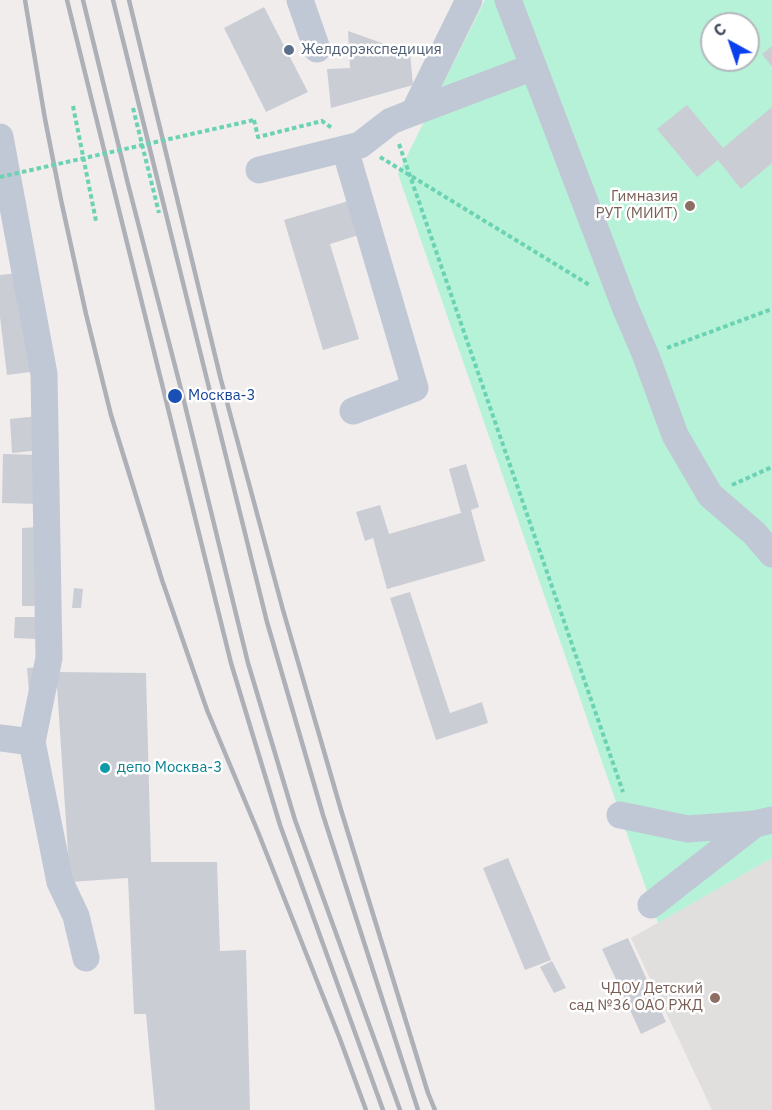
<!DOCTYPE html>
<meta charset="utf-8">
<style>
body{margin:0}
#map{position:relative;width:772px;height:1110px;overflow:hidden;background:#f0edec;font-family:"IBM Plex Sans",sans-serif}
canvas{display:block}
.north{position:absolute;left:700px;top:12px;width:60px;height:60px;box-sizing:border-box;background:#fff;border:2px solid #b4b7bd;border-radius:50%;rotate:320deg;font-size:16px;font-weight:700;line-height:24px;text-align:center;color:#434b5b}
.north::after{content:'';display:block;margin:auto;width:21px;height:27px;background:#0a41ec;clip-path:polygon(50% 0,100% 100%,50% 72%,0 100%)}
</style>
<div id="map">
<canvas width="772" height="1110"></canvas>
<div class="north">С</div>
</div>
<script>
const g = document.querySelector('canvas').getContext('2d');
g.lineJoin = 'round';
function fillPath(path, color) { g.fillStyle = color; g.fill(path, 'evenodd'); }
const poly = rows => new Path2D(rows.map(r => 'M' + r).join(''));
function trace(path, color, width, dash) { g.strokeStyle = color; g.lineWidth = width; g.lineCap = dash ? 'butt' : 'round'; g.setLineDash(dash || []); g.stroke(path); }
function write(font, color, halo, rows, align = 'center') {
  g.font = font + ' "IBM Plex Sans",sans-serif'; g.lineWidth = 5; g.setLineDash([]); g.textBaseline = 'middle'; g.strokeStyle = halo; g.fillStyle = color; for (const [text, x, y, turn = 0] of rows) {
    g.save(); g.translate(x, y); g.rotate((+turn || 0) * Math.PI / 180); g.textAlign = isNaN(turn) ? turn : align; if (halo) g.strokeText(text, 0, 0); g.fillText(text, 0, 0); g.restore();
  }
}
fillPath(poly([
 [772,858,772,1110,712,1110,631,938]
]), '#e1dede');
fillPath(poly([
 [485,0,772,0,772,858,658,923,398,174],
 [712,24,748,24,748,60,712,60]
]), '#b5f2d8');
fillPath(poly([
 [264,7,308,92,266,112,224,28],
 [348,31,410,53,413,85,331,108,327,69,350,68],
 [772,46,772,67,762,54],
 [687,105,723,148,772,107,772,163,741,189,718,160,697,177,657,129],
 [352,200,362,234,330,244,359,339,323,350,284,220],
 [19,273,31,372,7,375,0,317,0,275],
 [38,416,41,450,12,453,10,419],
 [3,454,41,455,40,504,2,503],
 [466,464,479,507,471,510,485,561,387,589,373,538,365,541,356,512,380,505,389,534,461,513,449,469],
 [38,527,37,606,22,606,22,528],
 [74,588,83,589,81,608,72,608],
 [410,592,450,713,482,702,488,723,436,740,390,598],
 [15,617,37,617,36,639,14,638],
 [43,667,29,692,27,668],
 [56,672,146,673,151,862,217,862,220,951,246,950,250,1110,155,1110,146,1014,134,1014,128,878,70,882],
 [508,858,551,960,525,970,483,868],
 [628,938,666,1022,641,1034,602,949],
 [552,961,566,988,554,993,540,967]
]), '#cbcdd5');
trace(poly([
 [73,106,96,221],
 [133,108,159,213],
 [254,120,258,137,322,121,332,128],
 [399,144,623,792],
 [380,157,591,286],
 [667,348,772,309],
 [732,485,772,467]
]), '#6bd3b3', 4, [4.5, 3]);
trace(poly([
 [300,0,317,49],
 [508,0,625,307,646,356,675,435,710,495,754,533,772,554],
 [414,112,533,67],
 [0,137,44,374,49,658,32,742,0,738],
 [345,149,415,388,353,411],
 [259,170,360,145,391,121,414,112,469,0],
 [32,742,60,882,76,916,86,958],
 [620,815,688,829,755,824,772,820],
 [651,905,755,824]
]), '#c1c8d5', 27);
trace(poly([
 [25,0,45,119,61,200,86,314,111,415,162,580,207,710,258,832,340,1039,366,1110],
 [67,0,231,663,280,825,383,1110],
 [83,0,128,184,182,393,248,663,295,820,400,1110],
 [113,0,267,622,323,815,418,1110],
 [129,0,221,380,283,610,341,810,428,1093,435,1110]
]), '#aeb0b8', 4.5);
trace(poly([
 [0,177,254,120]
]), '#6bd3b3', 4, [4.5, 3]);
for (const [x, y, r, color] of [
 [289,50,6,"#5c6f8a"],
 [690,206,6,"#8d6e63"],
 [175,396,8,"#1a4fb4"],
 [105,768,6,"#0f9aa8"],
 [715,998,6,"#8d6e63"]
]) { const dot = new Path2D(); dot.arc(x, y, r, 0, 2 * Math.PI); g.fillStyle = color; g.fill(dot); trace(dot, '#fff', 2); }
write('15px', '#4e5e75', '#fff', [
 ["Желдорэкспедиция",301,50]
], 'left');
write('15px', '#785e54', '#fff', [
 ["Гимназия",678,197],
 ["РУТ (МИИТ)",678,214],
 ["ЧДОУ Детский",703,989],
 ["сад №36 ОАО РЖД",703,1006]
], 'right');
write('15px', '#164399', '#fff', [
 ["Москва-3",188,396]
], 'left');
write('15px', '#0d838f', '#fff', [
 ["депо Москва-3",117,768]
], 'left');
</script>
